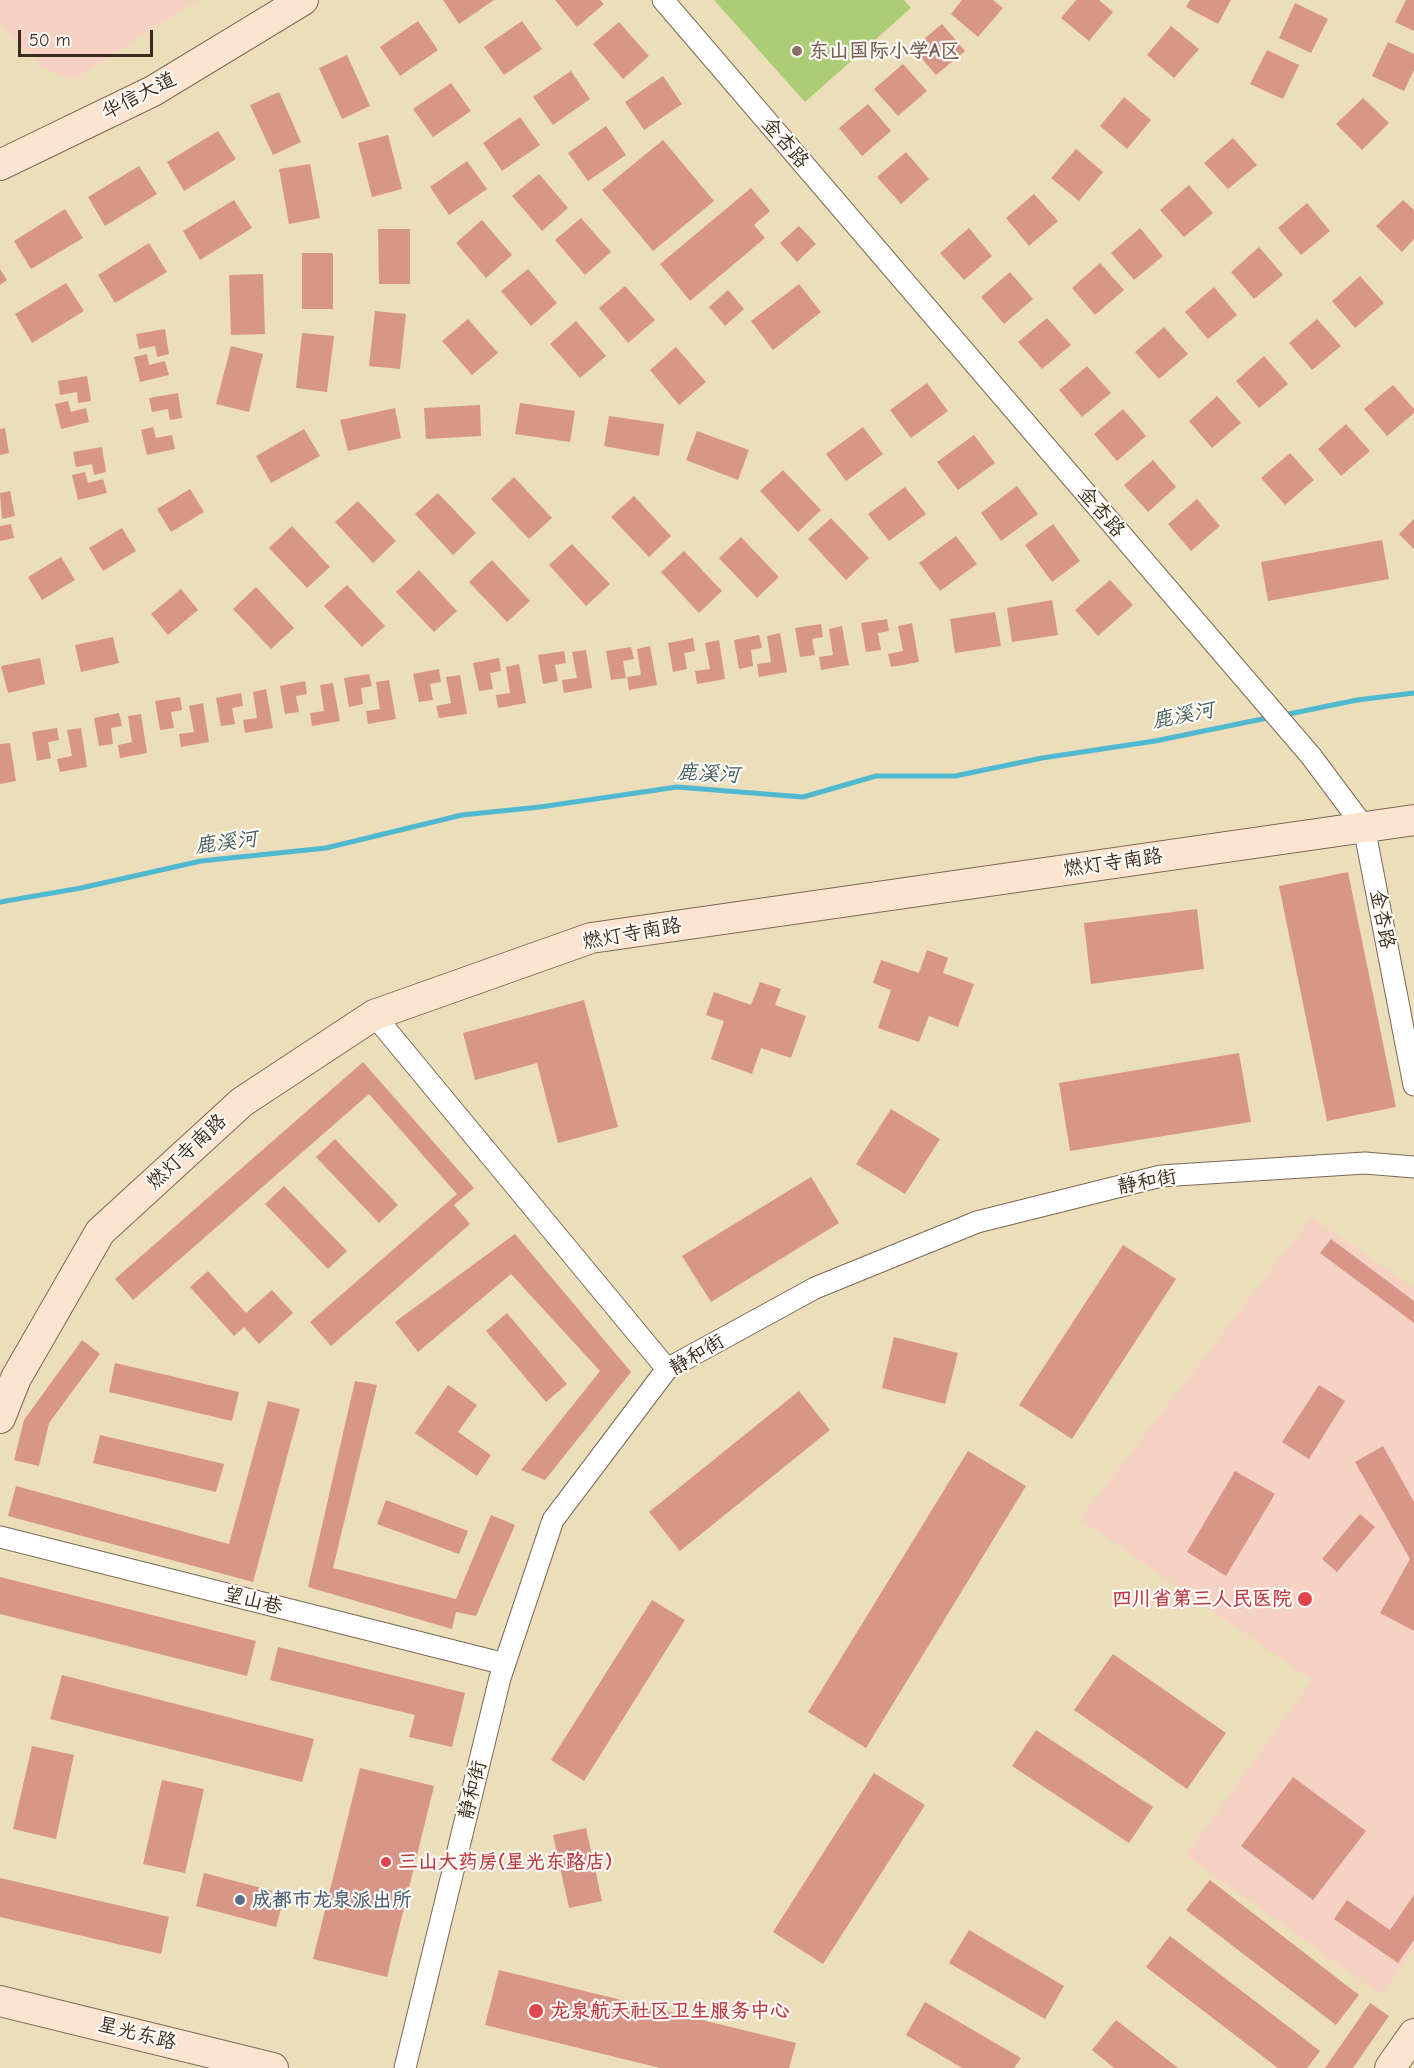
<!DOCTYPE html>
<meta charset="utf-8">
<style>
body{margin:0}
#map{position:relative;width:1414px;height:2068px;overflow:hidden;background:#ecdebb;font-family:"Comic Neue",sans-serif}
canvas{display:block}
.scale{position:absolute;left:18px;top:30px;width:135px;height:27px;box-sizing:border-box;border:3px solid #3b2a1e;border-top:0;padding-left:8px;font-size:18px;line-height:21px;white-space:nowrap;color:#3b2a1e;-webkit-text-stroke:4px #fdfcf7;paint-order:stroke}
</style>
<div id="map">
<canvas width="1414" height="2068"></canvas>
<div class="scale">50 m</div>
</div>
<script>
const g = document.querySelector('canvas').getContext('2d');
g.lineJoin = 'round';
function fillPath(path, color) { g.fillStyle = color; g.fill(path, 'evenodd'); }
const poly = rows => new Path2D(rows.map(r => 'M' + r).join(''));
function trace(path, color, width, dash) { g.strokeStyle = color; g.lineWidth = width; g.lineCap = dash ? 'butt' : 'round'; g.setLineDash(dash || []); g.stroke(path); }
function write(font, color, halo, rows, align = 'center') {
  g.font = font + ' "Comic Neue","LXGW WenKai TC",sans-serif'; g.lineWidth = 4.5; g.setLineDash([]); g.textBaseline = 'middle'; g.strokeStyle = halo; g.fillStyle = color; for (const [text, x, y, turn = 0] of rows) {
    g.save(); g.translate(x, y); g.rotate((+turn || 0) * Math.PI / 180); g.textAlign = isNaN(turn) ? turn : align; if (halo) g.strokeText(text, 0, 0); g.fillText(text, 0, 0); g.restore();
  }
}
fillPath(poly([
 [0,0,198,0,73,80,39,66,0,24],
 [1312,1217,1414,1288,1414,1948,1381,1995,1186,1855,1312,1680,1080,1519]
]), '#f6d2c4');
fillPath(poly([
 [714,0,904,0,911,8,805,102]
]), '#accd75');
trace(poly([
 [1284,715,1357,700,1414,693],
 [0,902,81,888,201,861,326,848,462,815,540,807,677,787,803,797,876,776,955,776,1042,758,1155,741,1272,717]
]), '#51b9cf', 5);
fillPath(poly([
 [443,0,494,0,459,24],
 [555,0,600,0,604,4,577,27],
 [962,0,993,0,1003,8,978,37,951,14],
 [1076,0,1099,0,1113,12,1089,41,1061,18],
 [1190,0,1231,0,1218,24,1186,7],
 [1406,0,1414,0,1414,31,1395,22],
 [1295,3,1328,19,1311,53,1279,38],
 [418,21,438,50,400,76,380,47],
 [522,21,542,49,504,75,484,47],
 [619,22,649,56,623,79,593,44],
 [942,24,965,51,936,75,913,48],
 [1171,26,1199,49,1174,78,1147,55],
 [1388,42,1414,54,1414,70,1404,91,1372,76],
 [1267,50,1299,65,1283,99,1250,84],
 [347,55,370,106,342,119,319,68],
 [903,64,927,91,898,116,874,89],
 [571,71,590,99,553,125,533,97],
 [663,76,682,104,644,130,625,102],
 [451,83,471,111,433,137,413,109],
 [279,92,301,142,273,155,250,105],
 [1124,97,1151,120,1127,149,1100,126],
 [1363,98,1389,123,1362,150,1336,124],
 [868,104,891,131,862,156,839,128],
 [520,117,540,145,502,171,483,143],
 [606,126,626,155,588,181,568,153],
 [218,131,236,159,184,191,167,162],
 [388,135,402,189,372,197,358,143],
 [1233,138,1257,165,1228,189,1204,163],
 [663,140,714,201,653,251,602,190],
 [1076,149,1103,172,1079,201,1051,178],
 [906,152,929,179,901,204,877,177],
 [467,161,487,189,449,215,430,187],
 [310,164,320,218,289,224,279,169],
 [139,166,157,194,105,226,88,197],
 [539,174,568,208,542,231,512,196],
 [1189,185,1213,213,1184,237,1160,210],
 [751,188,770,211,754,225,765,238,690,301,660,264],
 [1034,194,1058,221,1029,246,1006,218],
 [234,200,252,228,200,260,183,231],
 [1403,200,1414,210,1414,239,1402,252,1376,226],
 [1307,203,1330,231,1301,255,1278,228],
 [65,209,83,238,31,269,14,241],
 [581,218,611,252,585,275,555,240],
 [482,220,512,255,486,278,456,243],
 [799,226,816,244,797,262,780,243],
 [969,228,992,256,964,280,940,253],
 [1140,228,1163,256,1134,280,1111,253],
 [378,229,410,229,410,284,379,284],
 [149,243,167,272,115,303,98,275],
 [1259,247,1283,275,1254,299,1231,272],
 [302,253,333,253,333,309,302,309],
 [1100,263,1124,290,1095,315,1072,288],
 [0,269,7,280,0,285],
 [528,269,557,303,531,326,501,291],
 [1010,272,1033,299,1004,324,981,297],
 [263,274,265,334,231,335,229,275],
 [1360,276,1384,303,1355,328,1332,301],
 [66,283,84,311,32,343,15,314],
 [799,284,821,312,773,350,751,321],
 [625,286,655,320,628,343,599,308],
 [1214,287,1237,315,1208,339,1185,312],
 [728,290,744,309,725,326,709,307],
 [375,311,406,314,400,369,369,366],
 [1047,318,1071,345,1042,369,1018,342],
 [468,319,498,353,472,375,442,341],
 [1317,319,1341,346,1312,370,1289,343],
 [576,321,606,356,580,378,550,344],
 [1164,327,1188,354,1159,379,1135,352],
 [165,329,169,354,157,357,155,346,139,349,136,334],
 [302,333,334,336,327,392,296,388],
 [231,346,263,354,249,412,216,404],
 [676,347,706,382,679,405,650,370],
 [147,354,149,365,165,361,169,375,140,382,134,357],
 [1264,356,1288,384,1259,408,1236,381],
 [1087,366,1111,393,1082,417,1059,390],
 [87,376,91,401,78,403,77,392,60,395,58,381],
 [927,383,948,411,911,438,890,410],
 [1393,385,1414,409,1414,413,1387,436,1364,409],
 [178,393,182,418,170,420,168,409,152,412,149,398],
 [1217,396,1241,423,1212,448,1189,421],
 [68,401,71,412,86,408,89,422,61,429,55,404],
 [520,403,575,411,570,442,515,434],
 [480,405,481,436,426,439,424,408],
 [395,408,401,438,348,451,340,420],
 [1123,409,1146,436,1117,461,1094,434],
 [609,416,664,424,659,456,604,446],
 [1346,424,1370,451,1341,476,1318,449],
 [153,427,156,438,172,435,175,449,147,455,141,430],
 [863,427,883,454,846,481,826,454],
 [5,428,9,453,0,455,0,429],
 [304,429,320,456,271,483,256,456],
 [697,431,749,450,738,480,686,460],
 [974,435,995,463,958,490,937,462],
 [102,447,106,472,94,475,92,464,76,467,73,452],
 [1290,453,1314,480,1285,505,1261,478],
 [1153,460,1176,487,1148,512,1124,485],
 [783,470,821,510,798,532,760,491],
 [85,472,88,483,103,479,107,493,78,500,72,475],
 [514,477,552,518,529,539,491,499],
 [1017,486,1038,514,1001,541,981,513],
 [905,487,926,514,889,541,868,514],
 [190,489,204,512,171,532,157,509],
 [10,491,15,516,2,519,0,493],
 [438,493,476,533,453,555,415,514],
 [634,496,671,536,649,557,611,517],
 [1197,499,1220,526,1191,551,1168,524],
 [358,501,396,541,373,563,335,522],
 [831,518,869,558,846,580,808,539],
 [1414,519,1414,549,1399,534],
 [11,524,14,538,0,541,0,526],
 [1053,524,1080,561,1052,582,1025,545],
 [292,526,330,567,307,588,269,548],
 [122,528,136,551,103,571,89,548],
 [956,536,977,564,940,591,919,563],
 [741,537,779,577,757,598,719,558],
 [1382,540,1389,579,1268,601,1261,562],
 [572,544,610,584,586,606,549,565],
 [684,551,722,591,699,613,661,572],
 [61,557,75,580,42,600,28,577],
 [492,560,530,601,507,622,469,582],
 [419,570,457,611,434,632,396,592],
 [1110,580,1133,605,1098,636,1075,610],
 [347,585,385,626,362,647,324,606],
 [256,587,294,628,271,649,233,609],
 [181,589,198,610,168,635,151,614],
 [1052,600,1058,635,1012,642,1007,608],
 [995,612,1001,646,955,653,950,619],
 [887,619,889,631,878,633,881,650,866,652,861,623],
 [912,623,919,662,891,667,888,654,903,651,898,626],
 [821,624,823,637,812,639,815,655,800,657,795,628],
 [842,626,849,665,821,670,819,657,833,655,829,629],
 [780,633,787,672,759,677,757,664,771,662,767,636],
 [759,635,762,648,751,650,753,666,739,669,734,640],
 [113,637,119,663,81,672,75,645],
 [693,638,695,651,684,653,687,669,673,672,668,643],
 [719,640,725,679,697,684,695,671,710,669,705,643],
 [650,646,657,685,629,690,627,677,641,675,637,649],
 [631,647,634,659,623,661,626,678,611,680,606,651],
 [586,650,592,688,564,693,562,680,577,678,572,652],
 [564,651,566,663,555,665,558,681,543,684,538,655],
 [40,658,45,684,8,693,1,666],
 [499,658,501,671,490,673,493,689,479,691,473,663],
 [519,664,526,703,498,708,496,695,510,693,506,667],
 [439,669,441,682,430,684,433,700,419,702,413,674],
 [369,674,372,686,361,688,363,704,349,707,344,678],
 [460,675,467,714,439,718,436,706,451,703,446,677],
 [389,680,396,719,368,724,366,711,380,709,376,682],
 [305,681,307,694,296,696,299,712,285,714,280,686],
 [333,683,340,721,312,726,310,713,324,711,320,685],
 [266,689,273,728,245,733,243,720,257,718,253,692],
 [241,693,243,706,232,708,235,724,221,726,216,698],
 [180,697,182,710,171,712,174,728,160,730,155,701],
 [203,703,209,742,181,747,179,734,194,732,189,706],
 [119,713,122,726,111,728,113,744,99,746,94,718],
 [141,714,147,753,120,758,118,745,132,742,128,716],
 [57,728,59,740,48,742,51,758,37,761,32,732],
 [81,728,87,767,60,772,57,759,72,756,67,730],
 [10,743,16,781,0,784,0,744],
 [1348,872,1396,1107,1327,1121,1279,886],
 [1197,909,1204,969,1091,984,1084,923],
 [927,950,948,958,943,973,974,984,958,1027,929,1016,919,1042,878,1028,891,990,873,983,881,960,919,973],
 [760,982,781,989,775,1005,806,1016,791,1058,761,1048,752,1074,711,1059,724,1021,706,1015,714,992,751,1005],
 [584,1000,618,1127,558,1143,537,1063,475,1080,463,1033],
 [1239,1053,1251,1122,1070,1151,1059,1083],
 [363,1062,474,1188,454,1205,470,1224,331,1346,310,1322,457,1194,369,1094,133,1300,115,1279],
 [891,1109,940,1139,905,1194,856,1164],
 [335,1139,398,1205,379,1223,316,1157],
 [811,1177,839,1223,711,1302,682,1256],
 [284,1186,347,1251,328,1269,265,1204],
 [515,1234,631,1372,545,1480,521,1470,600,1371,511,1274,418,1352,395,1322],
 [1331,1239,1414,1301,1414,1323,1320,1253],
 [1123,1245,1176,1279,1072,1439,1019,1405],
 [208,1271,246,1313,272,1290,293,1313,259,1344,244,1327,234,1336,190,1287],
 [507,1313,567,1384,546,1402,486,1331],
 [894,1337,958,1353,945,1404,882,1388],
 [82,1340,100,1354,49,1423,39,1466,14,1460,24,1420],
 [115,1363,239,1392,232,1421,109,1392],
 [355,1381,377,1385,333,1568,456,1599,491,1515,515,1525,476,1616,456,1612,452,1629,308,1587],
 [448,1385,477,1405,458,1432,491,1455,477,1476,415,1433],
 [1319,1385,1345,1401,1309,1459,1282,1442],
 [799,1391,830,1430,680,1551,649,1512],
 [268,1401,300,1409,253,1582,8,1516,16,1486,229,1544],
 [100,1435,224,1464,216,1492,93,1463],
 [1383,1446,1414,1502,1414,1631,1380,1613,1410,1559,1355,1462],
 [968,1451,1026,1486,866,1748,808,1712],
 [1235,1471,1275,1494,1226,1576,1187,1552],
 [386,1500,468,1531,459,1554,377,1524],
 [1360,1514,1375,1527,1337,1572,1322,1559],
 [0,1577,256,1641,247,1676,0,1614],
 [652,1600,685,1620,584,1781,551,1760],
 [278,1647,465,1693,452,1747,409,1737,415,1715,270,1680],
 [1113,1654,1226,1733,1187,1789,1074,1710],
 [62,1675,314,1739,302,1782,50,1719],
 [1036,1730,1153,1807,1129,1843,1012,1766],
 [32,1746,74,1755,56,1839,13,1829],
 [360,1768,434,1786,387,1977,313,1959],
 [874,1773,925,1805,823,1964,773,1932],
 [1293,1777,1366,1831,1313,1900,1241,1846],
 [162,1780,204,1789,185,1873,143,1864],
 [586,1828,602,1901,569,1908,553,1835],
 [204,1873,285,1894,276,1927,196,1906],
 [0,1878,169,1917,161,1954,0,1917],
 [1210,1880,1359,1995,1336,2025,1186,1910],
 [1414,1895,1414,1940,1398,1963,1334,1919,1347,1900,1390,1930],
 [969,1930,1064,1986,1045,2019,949,1963],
 [1170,1936,1320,2051,1307,2068,1278,2068,1146,1967],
 [499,1970,796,2043,789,2068,660,2068,485,2025],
 [925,2002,1021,2058,1014,2068,962,2068,906,2035],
 [1370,2003,1389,2016,1353,2068,1325,2068],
 [1116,2020,1178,2068,1114,2068,1092,2050]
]), '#d79687');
const street = poly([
 [663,0,1311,756,1364,827,1414,1085],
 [374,1015,667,1369],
 [0,1537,505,1664],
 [405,2068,500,1678,553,1520,667,1369,815,1288,977,1222,1161,1176,1365,1163,1414,1167]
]);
const secondary = poly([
 [0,165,153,91,303,0],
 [0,1418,16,1378,100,1232,242,1102,374,1015,591,938,1414,820],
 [0,2001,273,2068],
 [1390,2068,1414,2034]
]);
trace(street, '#796955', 23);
trace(secondary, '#796955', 32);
trace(street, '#fff', 21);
trace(secondary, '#fde4d1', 30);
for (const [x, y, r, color] of [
 [797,51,6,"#8d6e63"],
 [1305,1599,8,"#e0444e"],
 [386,1862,6,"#e0444e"],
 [240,1900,6,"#5c6f8a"],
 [536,2011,8,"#e0444e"]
]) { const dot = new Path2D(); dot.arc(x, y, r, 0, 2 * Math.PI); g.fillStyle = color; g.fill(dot); trace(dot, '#fdfcf7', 2); }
write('bold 20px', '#785e54', '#fdfcf7', [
 ["东山国际小学A区",809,51]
], 'left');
write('20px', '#3b2a1e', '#fdfcf7', [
 ["华信大道",139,96,-27],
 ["金杏路",785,143,49],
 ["金杏路",1101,512,49],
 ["燃灯寺南路",1113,863,-8],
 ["金杏路",1382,919,79],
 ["燃灯寺南路",632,934,-10],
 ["燃灯寺南路",187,1152,-43],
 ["静和街",1147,1182,-11],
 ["静和街",697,1355,-31],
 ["望山巷",253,1601,14],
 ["静和街",473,1790,-76],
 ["星光东路",137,2034,14]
]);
write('bold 20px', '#be3a42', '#fdfcf7', [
 ["四川省第三人民医院",1292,1599,"right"],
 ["三山大药房(星光东路店)",398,1862],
 ["龙泉航天社区卫生服务中心",550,2011]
], 'left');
write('bold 20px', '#4e5e75', '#fdfcf7', [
 ["成都市龙泉派出所",252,1900]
], 'left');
write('italic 21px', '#435c5c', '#fdfcf7', [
 ["鹿溪河",1183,716,-11],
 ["鹿溪河",708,774,3],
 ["鹿溪河",226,843,-7]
]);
</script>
